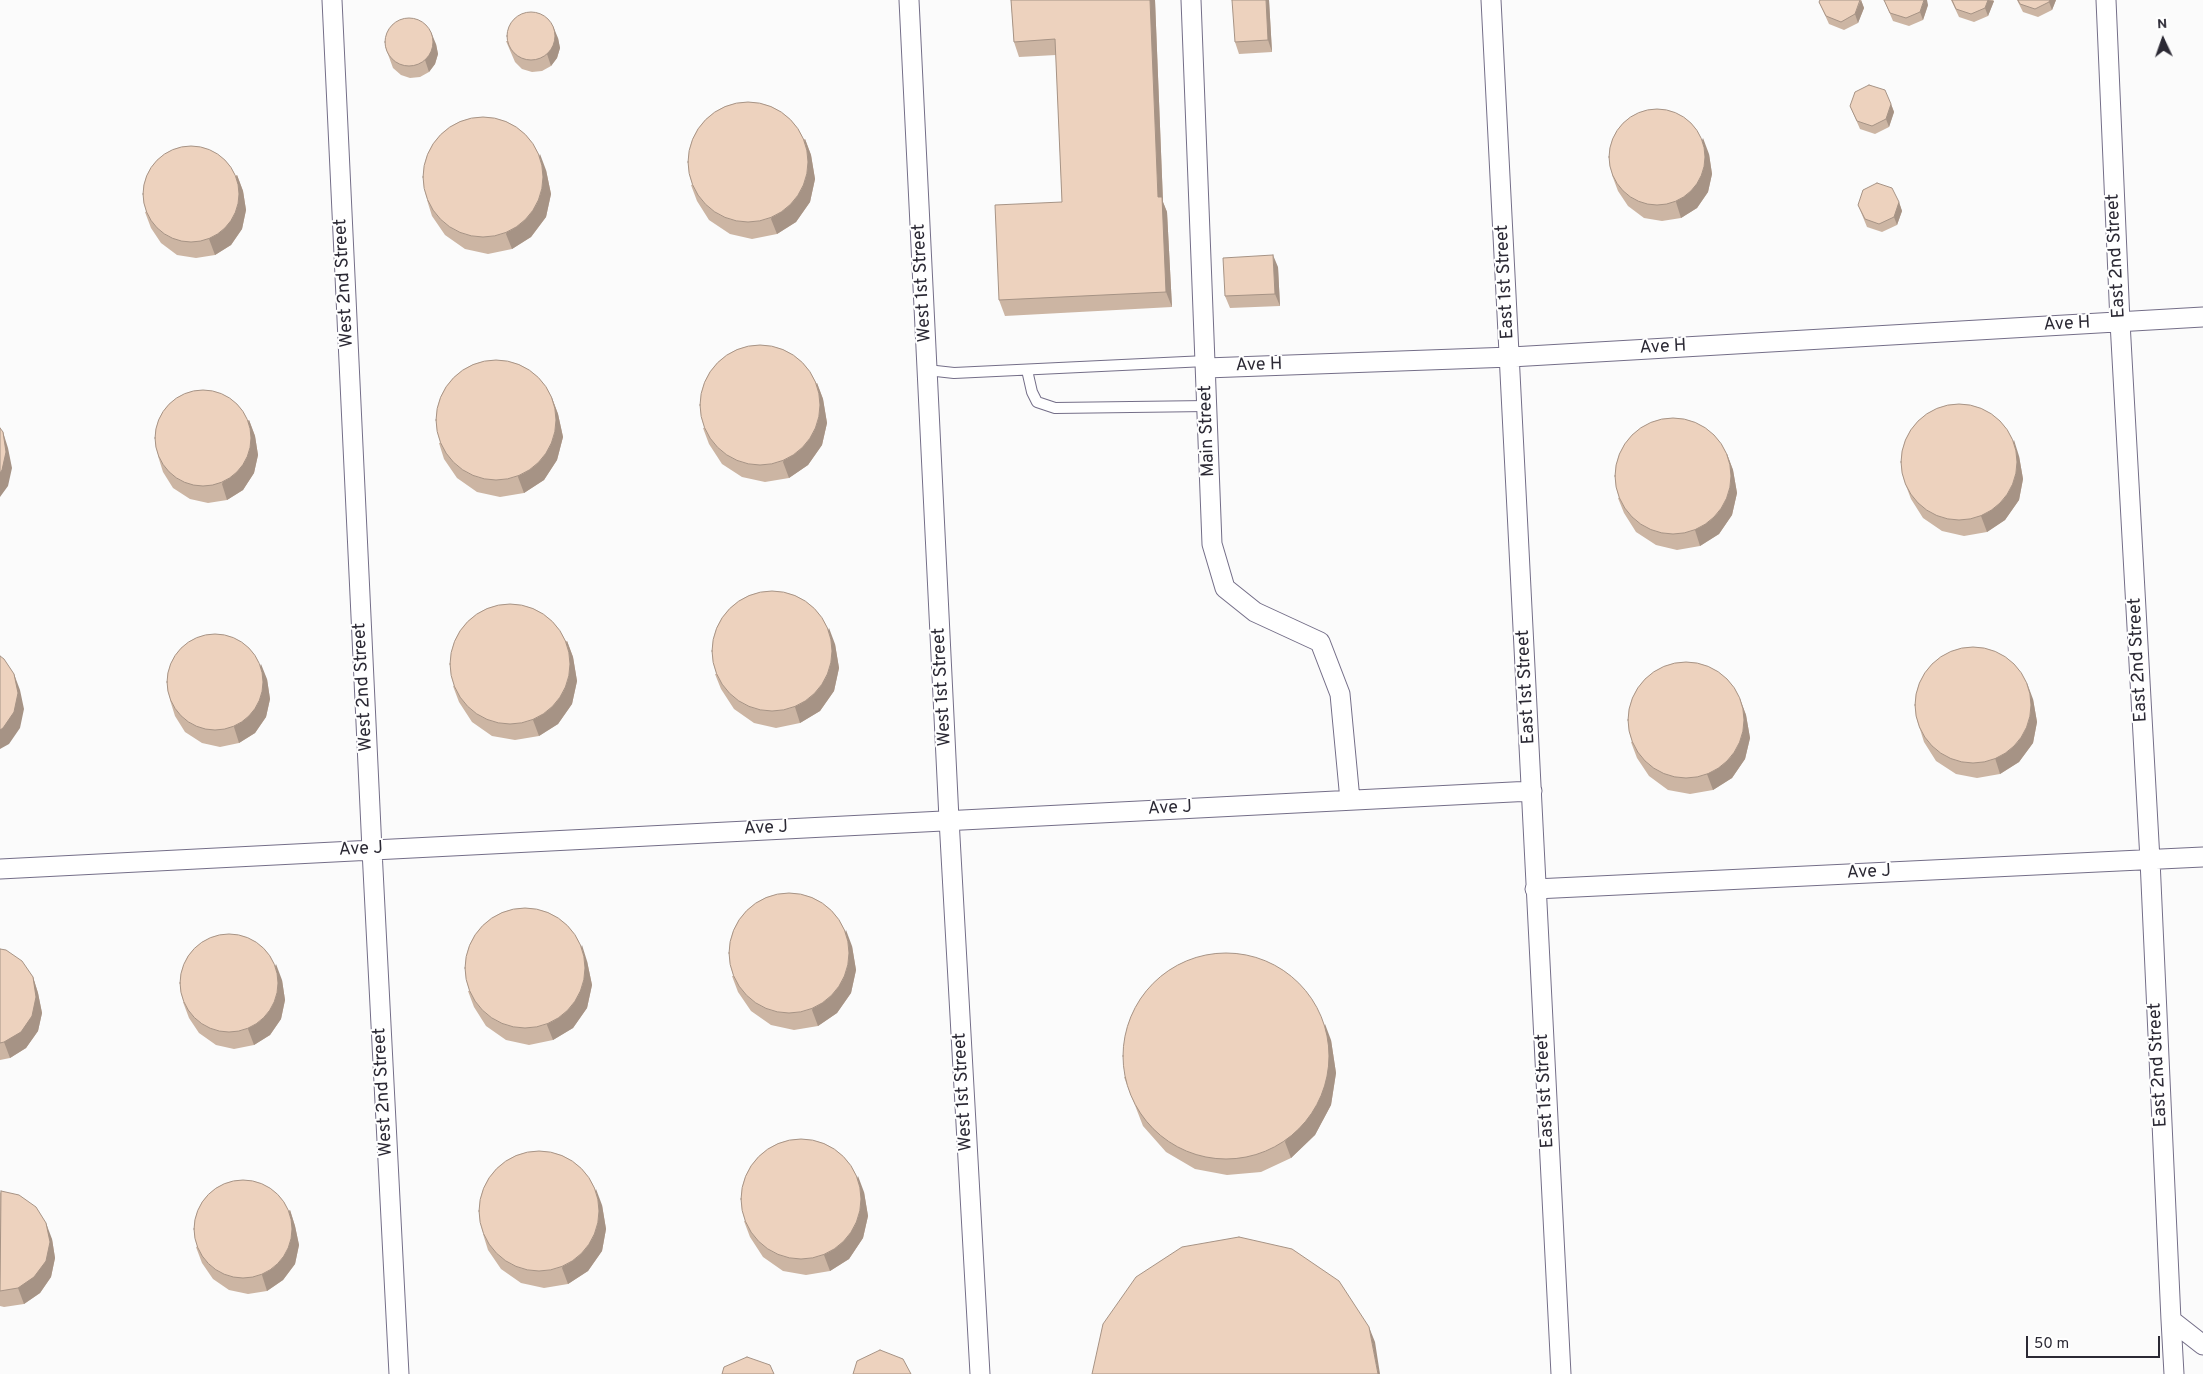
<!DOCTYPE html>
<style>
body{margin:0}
#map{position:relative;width:2203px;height:1374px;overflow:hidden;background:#fbfbfb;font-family:Overpass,sans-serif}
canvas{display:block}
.north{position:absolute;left:2138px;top:15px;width:50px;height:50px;-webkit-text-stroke:4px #fff;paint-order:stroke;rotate:357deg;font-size:14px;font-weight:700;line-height:20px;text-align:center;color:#2b2934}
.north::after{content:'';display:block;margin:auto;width:18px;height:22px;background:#2b2934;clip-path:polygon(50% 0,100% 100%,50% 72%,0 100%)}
.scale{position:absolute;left:2026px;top:1336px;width:134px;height:22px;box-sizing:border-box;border:2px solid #2b2934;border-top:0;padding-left:6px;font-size:15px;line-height:18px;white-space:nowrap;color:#2b2934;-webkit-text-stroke:4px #fff;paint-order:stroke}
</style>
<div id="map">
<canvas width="2203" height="1374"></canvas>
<div class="north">N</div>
<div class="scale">50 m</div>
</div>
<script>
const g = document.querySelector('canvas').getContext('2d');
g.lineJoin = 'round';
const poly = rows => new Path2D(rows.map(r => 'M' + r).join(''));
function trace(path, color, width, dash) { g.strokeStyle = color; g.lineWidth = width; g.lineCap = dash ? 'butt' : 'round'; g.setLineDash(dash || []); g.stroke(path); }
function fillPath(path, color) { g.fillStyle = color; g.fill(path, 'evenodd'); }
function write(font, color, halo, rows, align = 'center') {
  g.font = font + ' Overpass,sans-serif'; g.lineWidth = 4; g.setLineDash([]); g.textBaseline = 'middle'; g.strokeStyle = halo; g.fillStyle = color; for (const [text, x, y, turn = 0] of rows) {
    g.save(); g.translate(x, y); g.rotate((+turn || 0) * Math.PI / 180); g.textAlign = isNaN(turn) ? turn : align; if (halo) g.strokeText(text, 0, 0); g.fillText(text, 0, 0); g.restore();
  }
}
const service = poly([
 [927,370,954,373,1206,361],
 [1027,370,1032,392,1037,402,1055,408,1207,406]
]);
const minor = poly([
 [332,0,372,850,399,1374],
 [909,0,949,819,980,1374],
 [1191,0,1212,544,1225,588,1255,612,1320,642,1340,694,1350,800],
 [1491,0,1561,1374],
 [2106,0,2120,322,2150,860,2171,1320,2203,1345],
 [1206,368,1511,357,2203,317],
 [0,869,1532,791],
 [1535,889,2203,857],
 [2171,1320,2174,1374]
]);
trace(service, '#746e88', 12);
trace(minor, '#746e88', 21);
trace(service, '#fff', 10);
trace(minor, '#fff', 19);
fillPath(poly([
 [1011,0,1155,0,1163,202,1167,212,1172,307,1005,316,999,300,1062,202,1056,55,1019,57,1014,42],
 [1269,0,1272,52,1239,54,1235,42],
 [1861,0,1864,8,1858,23,1844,30,1829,24,1819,2],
 [1884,0,1928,5,1923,20,1909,26,1893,21],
 [1951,0,1993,0,1994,1,1988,16,1974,22,1959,17],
 [2017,0,2056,0,2052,10,2038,17,2023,12],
 [558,38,560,48,557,58,551,66,542,71,532,72,522,69,515,62,506,41],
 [436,44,438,54,435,64,429,72,420,77,410,78,401,75,393,68,385,46],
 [1891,104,1894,112,1889,127,1875,134,1860,129,1850,106],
 [805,139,811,155,815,179,810,202,796,222,777,234,752,239,730,234,709,220,697,201,691,185],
 [1709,154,1712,174,1708,192,1697,208,1681,218,1662,221,1644,218,1628,206,1618,191,1612,175],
 [546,170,551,194,546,217,531,237,512,249,488,254,465,249,445,235,432,216,427,200],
 [237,175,243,191,246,210,242,229,231,245,215,255,196,258,177,255,161,243,151,228,145,212],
 [1899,202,1902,211,1897,225,1882,232,1867,227,1858,205],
 [1278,267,1280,306,1230,308,1225,296],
 [817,383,823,399,827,423,822,445,808,465,789,478,765,482,742,477,722,464,709,444,703,428],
 [552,398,558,414,563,437,557,460,544,480,524,493,500,497,477,492,457,478,444,459,439,443],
 [249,420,255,436,258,455,254,473,243,490,227,500,208,503,190,499,173,488,163,472,158,456],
 [1727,454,1733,470,1737,493,1732,515,1719,534,1700,546,1677,550,1656,545,1636,532,1624,513,1618,498],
 [2019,456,2023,479,2019,500,2005,520,1987,532,1964,536,1942,531,1923,518,1911,499,1905,483],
 [567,641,573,657,577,681,572,704,558,724,539,736,515,740,492,736,472,722,459,702,453,686],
 [835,644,839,668,834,691,820,711,800,723,776,728,754,723,734,709,721,689,715,674],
 [267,679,270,699,266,717,255,733,239,743,220,747,202,743,185,732,175,716,170,700],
 [1740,699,1746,715,1750,738,1745,759,1732,778,1713,790,1690,794,1668,790,1649,776,1637,758,1631,742],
 [2033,699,2037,722,2033,743,2019,762,2000,774,1977,778,1956,774,1936,761,1924,742,1919,726],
 [852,946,856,970,851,993,837,1013,818,1026,794,1030,771,1025,751,1011,738,992,732,976],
 [0,949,33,977,38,993,42,1013,38,1031,26,1048,10,1058,0,1060],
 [587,961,592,985,587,1008,573,1028,553,1040,529,1045,506,1040,486,1026,474,1007,468,991],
 [282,980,285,1000,281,1019,270,1035,254,1045,234,1049,216,1045,199,1033,189,1018,183,1002],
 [1331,1040,1336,1073,1331,1105,1315,1135,1291,1158,1261,1172,1227,1175,1195,1169,1166,1152,1143,1126,1124,1077],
 [0,1192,52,1239,55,1258,51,1277,40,1293,24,1304,4,1307,0,1306],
 [864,1192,868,1216,863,1238,849,1259,830,1271,806,1275,783,1271,763,1257,750,1237,744,1221],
 [602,1205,606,1229,602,1251,588,1271,568,1284,544,1288,521,1283,501,1269,488,1250,483,1234],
 [290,1210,295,1226,299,1245,295,1264,283,1280,267,1291,248,1294,229,1290,213,1279,202,1263,196,1247]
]), '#ccb5a3');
fillPath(poly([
 [1150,0,1155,0,1163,202,1167,212,1172,307,1166,292,1158,197],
 [1266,0,1269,0,1272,52,1268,40],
 [1861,0,1864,8,1858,23,1855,14],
 [1924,0,1927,0,1928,5,1923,20,1920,12],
 [1988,0,1994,1,1988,16,1985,8],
 [2050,0,2056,0,2052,10,2049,2],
 [553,26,558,38,560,48,557,58,551,66,547,54],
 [431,32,436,44,438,54,435,64,429,72,425,60],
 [1891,104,1894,112,1889,127,1886,119],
 [1703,138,1709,154,1712,174,1708,192,1697,208,1681,218,1676,202],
 [805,139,811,155,815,179,810,202,796,222,777,234,771,219],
 [540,154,546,170,551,194,546,217,531,237,512,249,506,234],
 [237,175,243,191,246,210,242,229,231,245,215,255,209,239],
 [1899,202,1902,211,1897,225,1894,217],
 [1273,255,1278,267,1280,306,1275,294],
 [817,383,823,399,827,423,822,445,808,465,789,478,783,462],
 [552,398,558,414,563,437,557,460,544,480,524,493,518,477],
 [249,420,255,436,258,455,254,473,243,490,227,500,222,484],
 [3,432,8,448,12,468,8,486,0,497,0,473],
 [2014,440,2019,456,2023,479,2019,500,2005,520,1987,532,1981,516],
 [1727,454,1733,470,1737,493,1732,515,1719,534,1700,546,1695,530],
 [829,628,835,644,839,668,834,691,820,711,800,723,795,707],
 [567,641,573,657,577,681,572,704,558,724,539,736,533,720],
 [261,664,267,679,270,699,266,717,255,733,239,743,234,727],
 [14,674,20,690,24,709,20,728,9,744,0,749,0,730],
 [2027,683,2033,699,2037,722,2033,743,2019,762,2000,774,1995,758],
 [1740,699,1746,715,1750,738,1745,759,1732,778,1713,790,1707,774],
 [846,930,852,946,856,970,851,993,837,1013,818,1026,812,1010],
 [582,945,587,961,592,985,587,1008,573,1028,553,1040,547,1025],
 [276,964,282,980,285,1000,281,1019,270,1035,254,1045,248,1029],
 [33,977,38,993,42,1013,38,1031,26,1048,10,1058,4,1042],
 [1325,1024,1331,1040,1336,1073,1331,1105,1315,1135,1291,1158,1285,1142],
 [858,1176,864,1192,868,1216,863,1238,849,1259,830,1271,824,1255],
 [596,1189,602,1205,606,1229,602,1251,588,1271,568,1284,562,1268],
 [290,1210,295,1226,299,1245,295,1264,283,1280,267,1291,262,1275],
 [46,1223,52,1239,55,1258,51,1277,40,1293,24,1304,18,1288],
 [1369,1327,1375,1342,1380,1374,1378,1374]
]), '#a69385');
const building = poly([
 [1011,0,1150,0,1158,197,1162,197,1166,292,999,300,995,205,1062,202,1055,39,1014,42,1011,0],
 [1232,0,1266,0,1268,40,1235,42,1232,0],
 [1820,0,1860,0,1855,14,1841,22,1826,16,1819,2,1820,0],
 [1884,0,1924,0,1920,12,1906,18,1890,13,1884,0],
 [1952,0,1988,0,1985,8,1971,14,1956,9,1952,0],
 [2018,0,2050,0,2049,2,2035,9,2020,4,2018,0],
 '507 36a24 24 0 1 1 48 0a24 24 0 1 1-48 0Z',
 '385 42a24 24 0 1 1 48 0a24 24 0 1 1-48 0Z',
 [1869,85,1885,90,1891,104,1886,119,1872,126,1857,121,1850,106,1855,92,1869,85],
 '688 162a60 60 0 1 1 120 0a60 60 0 1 1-120 0Z',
 '1609 157a48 48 0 1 1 96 0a48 48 0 1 1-96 0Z',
 '423 177a60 60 0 1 1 120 0a60 60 0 1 1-120 0Z',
 '143 194a48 48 0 1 1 96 0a48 48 0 1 1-96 0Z',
 [1877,183,1892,188,1899,202,1894,217,1879,224,1865,219,1858,205,1863,190,1877,183],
 [1273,255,1275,294,1225,296,1223,258,1273,255],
 '700 405a60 60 0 1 1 120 0a60 60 0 1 1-120 0Z',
 '436 420a60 60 0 1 1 120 0a60 60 0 1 1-120 0Z',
 '155 438a48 48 0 1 1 96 0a48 48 0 1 1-96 0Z',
 '1901 462a58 58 0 1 1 116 0a58 58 0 1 1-116 0Z',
 '1615 476a58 58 0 1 1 116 0a58 58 0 1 1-116 0Z',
 [0,428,3,432,6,452,2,470,0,473,0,428],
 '712 651a60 60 0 1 1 120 0a60 60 0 1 1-120 0Z',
 '450 664a60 60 0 1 1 120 0a60 60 0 1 1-120 0Z',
 '167 682a48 48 0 1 1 96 0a48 48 0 1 1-96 0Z',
 '1915 705a58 58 0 1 1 116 0a58 58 0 1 1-116 0Z',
 [0,656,4,659,14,674,18,693,14,712,3,728,0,730,0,656],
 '1628 720a58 58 0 1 1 116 0a58 58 0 1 1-116 0Z',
 '729 953a60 60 0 1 1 120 0a60 60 0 1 1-120 0Z',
 '465 968a60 60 0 1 1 120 0a60 60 0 1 1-120 0Z',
 '180 983a49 49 0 1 1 98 0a49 49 0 1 1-98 0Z',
 [0,949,6,950,22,961,33,977,36,997,32,1016,21,1032,4,1042,0,1043,0,949],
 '1123 1056a103 103 0 1 1 206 0a103 103 0 1 1-206 0Z',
 '741 1199a60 60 0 1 1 120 0a60 60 0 1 1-120 0Z',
 '479 1211a60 60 0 1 1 120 0a60 60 0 1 1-120 0Z',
 '194 1229a49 49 0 1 1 98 0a49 49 0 1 1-98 0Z',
 [1,1191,19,1195,36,1207,46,1223,50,1242,46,1261,34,1277,18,1288,0,1291,1,1191],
 [1239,1237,1292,1249,1339,1281,1369,1327,1378,1374,1092,1374,1103,1324,1136,1277,1182,1247,1239,1237],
 [880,1350,903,1359,911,1374,853,1374,857,1361,880,1350],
 [747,1357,770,1365,774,1374,722,1374,724,1367,747,1357]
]);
fillPath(building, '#edd2be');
trace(building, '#a69385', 1);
write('18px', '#2b2934', '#fff', [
 ["East 2nd Street",2117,256,-93],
 ["East 1st Street",1506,282,-93],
 ["West 2nd Street",345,283,-93],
 ["West 1st Street",923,283,-93],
 ["Ave H",2067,325,-3],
 ["Ave H",1663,348,-3],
 ["Ave H",1259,366,-2],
 ["Main Street",1208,431,-92],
 ["East 2nd Street",2139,660,-93],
 ["West 2nd Street",364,687,-93],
 ["West 1st Street",943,687,-93],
 ["East 1st Street",1527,687,-93],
 ["Ave J",1170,809,-3],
 ["Ave J",766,829,-3],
 ["Ave J",361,850,-3],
 ["Ave J",1869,873,-3],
 ["East 2nd Street",2159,1065,-93],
 ["East 1st Street",1546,1091,-93],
 ["West 2nd Street",384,1092,-93],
 ["West 1st Street",964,1092,-93]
]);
</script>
